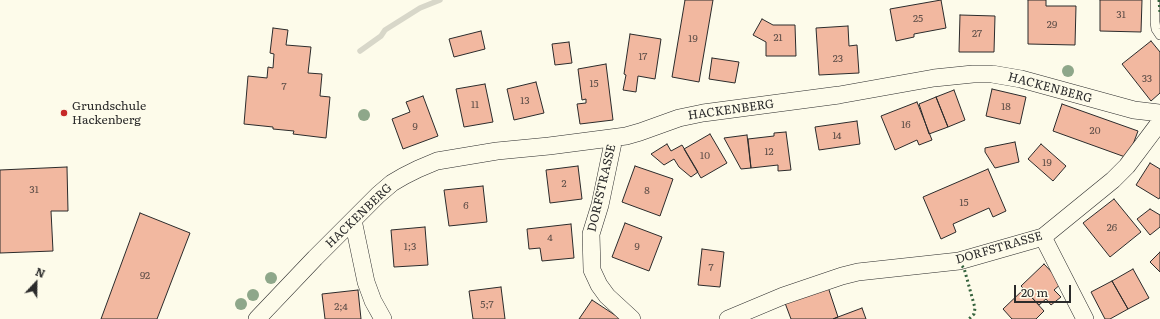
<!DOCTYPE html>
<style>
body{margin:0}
#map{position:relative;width:1160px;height:319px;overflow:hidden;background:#fdfbea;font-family:Literata,serif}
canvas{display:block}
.north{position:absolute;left:16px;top:263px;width:40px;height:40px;-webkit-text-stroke:3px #fdfbea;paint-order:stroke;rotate:22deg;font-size:11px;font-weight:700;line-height:16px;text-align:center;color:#2b2b2b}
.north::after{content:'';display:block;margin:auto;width:14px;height:18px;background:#2b2b2b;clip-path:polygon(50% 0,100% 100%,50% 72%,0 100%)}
.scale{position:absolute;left:1014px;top:285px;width:57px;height:18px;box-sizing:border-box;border:2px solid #2b2b2b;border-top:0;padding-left:5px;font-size:12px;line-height:14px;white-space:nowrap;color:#2b2b2b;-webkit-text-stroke:3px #fdfbea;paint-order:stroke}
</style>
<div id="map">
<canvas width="1160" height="319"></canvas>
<div class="north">N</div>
<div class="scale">20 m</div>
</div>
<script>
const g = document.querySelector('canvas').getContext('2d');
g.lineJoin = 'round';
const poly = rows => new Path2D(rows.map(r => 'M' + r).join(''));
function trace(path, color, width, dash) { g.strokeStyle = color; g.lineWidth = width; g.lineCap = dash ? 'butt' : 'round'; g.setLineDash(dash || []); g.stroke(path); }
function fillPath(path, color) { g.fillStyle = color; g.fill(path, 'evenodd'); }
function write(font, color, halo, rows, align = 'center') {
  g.font = font + ' Literata,serif'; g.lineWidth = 3; g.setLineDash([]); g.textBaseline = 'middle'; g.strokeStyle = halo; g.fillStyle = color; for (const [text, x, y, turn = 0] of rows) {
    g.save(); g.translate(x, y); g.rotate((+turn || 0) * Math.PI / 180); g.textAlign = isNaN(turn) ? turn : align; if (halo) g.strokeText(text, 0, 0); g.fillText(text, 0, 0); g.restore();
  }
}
trace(poly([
 [360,51,381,36,385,30,420,8,440,0]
]), '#d8d7c9', 5.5);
const building = poly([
 [685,0,713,0,699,82,672,77,685,0],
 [941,0,946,28,914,34,914,37,896,41,890,9,941,0],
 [1028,0,1046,0,1046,6,1076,6,1075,45,1028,44,1028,0],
 [1100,0,1142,0,1141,32,1100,31,1100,0],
 [960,15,995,16,994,52,959,52,960,15],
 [762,19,773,25,795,25,796,56,766,56,766,42,753,35,762,19],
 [848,26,849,46,857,45,859,73,819,75,816,28,848,26],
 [273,28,288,30,286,45,311,47,308,73,322,74,320,96,330,97,326,138,293,134,294,131,273,129,273,127,244,124,248,76,267,78,268,67,273,68,274,54,270,53,273,28],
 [481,31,485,49,454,57,449,39,481,31],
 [630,34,661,39,655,79,638,76,636,92,623,90,626,75,624,74,630,34],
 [1151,41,1160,52,1160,93,1151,101,1122,64,1151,41],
 [569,42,572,63,555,65,552,44,569,42],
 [712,58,739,62,735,83,709,79,712,58],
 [606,64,613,120,580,124,577,104,586,103,586,99,582,100,578,69,606,64],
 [536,82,544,113,514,120,507,89,536,82],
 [485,84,493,122,464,127,456,89,485,84],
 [992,89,1026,97,1020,124,986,116,992,89],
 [954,90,965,120,948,127,936,97,954,90],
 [423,96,438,136,403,149,392,119,410,112,406,102,423,96],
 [936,97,948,127,929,134,919,104,936,97],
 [917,102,932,140,919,145,917,140,895,150,881,116,917,102],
 [1062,104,1138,131,1128,158,1053,131,1062,104],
 [857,121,860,144,819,150,815,127,857,121],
 [786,132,791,170,778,171,778,165,751,168,748,139,774,136,774,133,786,132],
 [710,134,727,163,701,178,684,149,710,134],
 [747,135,751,168,741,169,724,138,747,135],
 [1015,142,1019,162,995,168,985,152,985,148,1015,142],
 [667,144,671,151,682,145,698,172,691,177,679,167,674,159,664,165,651,154,667,144],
 [1041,144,1066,166,1053,181,1028,159,1041,144],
 [1150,163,1160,169,1160,197,1159,199,1136,185,1150,163],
 [578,166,582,199,550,203,546,170,578,166],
 [635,166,673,179,660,216,622,202,635,166],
 [67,167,68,211,51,211,53,251,0,253,0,170,67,167],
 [988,169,1006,211,993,217,989,208,953,224,956,232,941,239,923,197,988,169],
 [483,186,487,222,449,226,444,190,483,186],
 [1114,199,1141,232,1110,257,1083,223,1114,199],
 [1150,209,1160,215,1160,227,1150,235,1137,219,1150,209],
 [140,213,190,233,157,319,101,319,140,213],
 [625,223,662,237,649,271,612,257,625,223],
 [571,224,574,258,542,261,540,248,529,249,527,229,571,224],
 [425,227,428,265,394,267,391,230,425,227],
 [702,249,724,252,720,287,698,285,702,249],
 [1160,252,1160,272,1150,262,1160,252],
 [1044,264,1062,283,1054,290,1061,297,1051,305,1046,299,1039,305,1021,286,1044,264],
 [1133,269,1149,298,1128,309,1112,281,1133,269],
 [1112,281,1128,309,1110,319,1105,319,1091,292,1112,281],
 [501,287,505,319,473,319,469,291,501,287],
 [828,287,838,317,833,319,791,319,785,303,828,287],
 [1024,289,1044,311,1036,319,1012,319,1003,309,1024,289],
 [358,290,361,319,325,319,322,294,358,290],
 [592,300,621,319,579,319,592,300],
 [862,308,866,319,833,319,838,317,862,308]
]);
fillPath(building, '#f2b8a0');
trace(building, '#2b2b2b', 1);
const service = poly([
 [1155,0,1155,22,1156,29,1160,35]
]);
const minor = poly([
 [614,138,600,205,591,234,592,270,599,285,607,296,632,319],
 [353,220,366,282,373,301,383,319],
 [1043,237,1085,319],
 [257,319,315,258,378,195,392,183,404,176,418,169,437,161,497,151,549,146,626,136,640,132,679,118,703,113,839,95,934,78,973,74,992,74,1021,79,1134,110,1160,113],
 [728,319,783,296,842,276,858,272,959,261,1043,237,1113,180,1127,166,1160,122]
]);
trace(service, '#2b2b2b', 10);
trace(minor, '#2b2b2b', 18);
trace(service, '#fdfbea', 9);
trace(minor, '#fdfbea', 17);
trace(poly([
 [1159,0,1160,13],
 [962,266,964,268,975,308,974,314,969,319]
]), '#34623c', 3, [2, 3]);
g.fillStyle = '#8ea78a';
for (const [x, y] of [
 [1068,71],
 [364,115],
 [271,278],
 [253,295],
 [241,304]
]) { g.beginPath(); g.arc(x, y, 6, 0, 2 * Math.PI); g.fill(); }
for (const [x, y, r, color] of [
 [64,113,4,"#c62828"]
]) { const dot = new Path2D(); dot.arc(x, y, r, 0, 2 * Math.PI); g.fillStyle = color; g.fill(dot); trace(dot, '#fdfbea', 1.5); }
write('10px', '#5d4e48', null, [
 ["31",1121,15],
 ["25",918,19],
 ["29",1052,25],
 ["27",977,34],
 ["21",778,38],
 ["19",693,39],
 ["17",643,57],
 ["23",838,59],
 ["33",1147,79],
 ["15",594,84],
 ["7",284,87],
 ["13",525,101],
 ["11",475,105],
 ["18",1006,107],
 ["16",906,125],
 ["9",415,127],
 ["20",1095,131],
 ["14",837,136],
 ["12",769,152],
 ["10",705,156],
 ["19",1047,163],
 ["2",564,184],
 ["31",34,190],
 ["8",647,191],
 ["15",964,203],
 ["6",466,206],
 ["26",1112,228],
 ["4",550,238],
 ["1;3",410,247],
 ["9",637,247],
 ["7",711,268],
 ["92",145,276],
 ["5;7",487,305],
 ["2;4",341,307]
]);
write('12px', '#2b2b2b', '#fdfbea', [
 ["HACKENBERG",1050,88,15],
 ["HACKENBERG",731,110,-8],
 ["DORFSTRASSE",602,188,-77],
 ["HACKENBERG",359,216,-44],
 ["DORFSTRASSE",999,248,-16]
]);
write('12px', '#2b2b2b', '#fdfbea', [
 ["Grundschule",72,106],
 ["Hackenberg",72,120]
], 'left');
</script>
